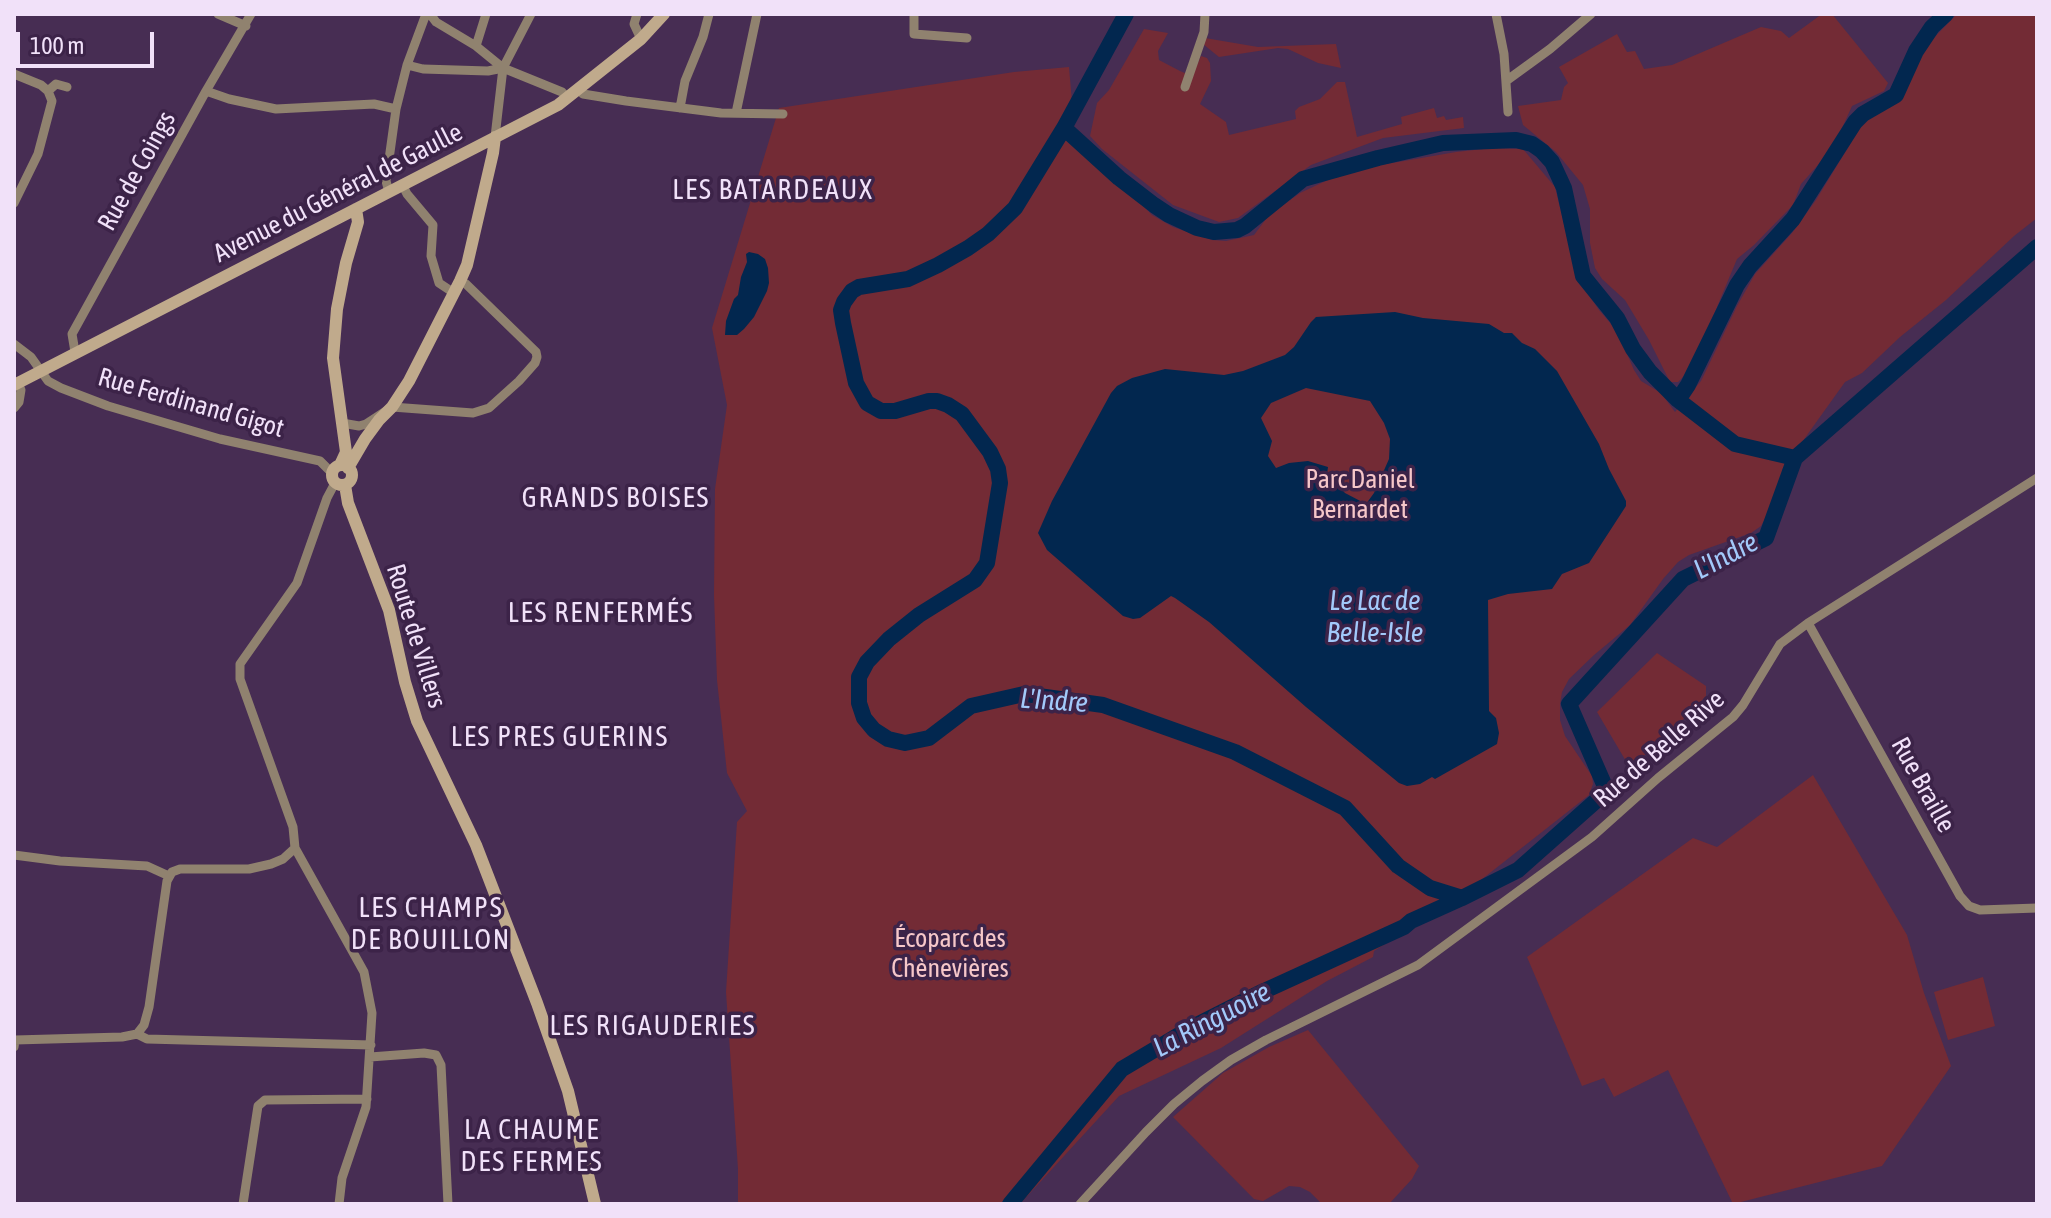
<!DOCTYPE html>
<meta charset="utf-8">
<style>
body{margin:0}
#map{position:relative;width:2051px;height:1218px;overflow:hidden;background:#472d53;font-family:"Asap Condensed",sans-serif}
canvas{display:block}
.frame{position:absolute;inset:0;border:16px solid #f1e1f9;pointer-events:none}
.scale{position:absolute;left:16px;top:32px;width:138px;height:36px;box-sizing:border-box;border:4px solid #f1e1f9;border-top:0;padding-left:10px;font-size:24px;line-height:28px;white-space:nowrap;color:#f1e1f9;-webkit-text-stroke:6px #3c2348;paint-order:stroke}
</style>
<div id="map">
<canvas width="2051" height="1218"></canvas>
<div class="frame"></div>
<div class="scale">100 m</div>
</div>
<script>
const g = document.querySelector('canvas').getContext('2d');
g.lineJoin = 'round';
function fillPath(path, color) { g.fillStyle = color; g.fill(path, 'evenodd'); }
const poly = rows => new Path2D(rows.map(r => 'M' + r).join(''));
function trace(path, color, width, dash) { g.strokeStyle = color; g.lineWidth = width; g.lineCap = dash ? 'butt' : 'round'; g.setLineDash(dash || []); g.stroke(path); }
function write(font, color, halo, rows, align = 'center') {
  g.font = font + ' "Asap Condensed",sans-serif'; g.lineWidth = 7; g.setLineDash([]); g.textBaseline = 'middle'; g.strokeStyle = halo; g.fillStyle = color; for (const [text, x, y, turn = 0] of rows) {
    g.save(); g.translate(x, y); g.rotate((+turn || 0) * Math.PI / 180); g.textAlign = isNaN(turn) ? turn : align; if (halo) g.strokeText(text, 0, 0); g.fillText(text, 0, 0); g.restore();
  }
}
fillPath(poly([
 [1822,14,1832,14,1888,83,1884,91,1852,106,1833,148,1801,184,1793,205,1754,245,1737,259,1699,350,1684,376,1678,382,1670,382,1649,340,1625,300,1602,279,1595,268,1590,243,1590,209,1583,185,1556,152,1523,125,1518,106,1561,100,1564,87,1568,83,1559,67,1617,34,1627,52,1635,51,1644,69,1672,65,1761,27,1781,31,1789,38],
 [1957,14,2037,14,2037,218,2014,236,1946,300,1900,337,1862,373,1845,382,1782,470,1784,475,1783,486,1761,526,1751,533,1689,555,1678,562,1663,579,1630,625,1594,655,1569,679,1562,692,1560,704,1560,720,1565,736,1592,776,1593,784,1589,795,1472,887,1461,890,1453,901,1374,951,1373,957,1327,981,1221,1048,1119,1096,1020,1204,738,1204,738,1169,726,992,737,822,747,811,727,773,717,680,714,595,715,489,727,405,712,328,779,108,1014,72,1069,67,1076,148,1082,150,1102,164,1152,215,1173,227,1212,240,1226,241,1254,235,1269,215,1300,193,1332,178,1369,167,1456,152,1492,148,1523,149,1555,187,1577,278,1599,310,1617,331,1634,370,1641,381,1661,393,1675,412,1701,381,1737,306,1755,274,1792,233,1816,200,1866,118,1885,108,1902,95,1910,68,1925,47],
 [1144,29,1168,33,1158,51,1159,60,1180,71,1192,76,1201,56,1207,58,1210,63,1211,81,1200,104,1226,122,1229,135,1296,119,1295,111,1299,107,1320,99,1337,82,1345,82,1357,137,1402,124,1401,117,1434,108,1437,118,1444,116,1446,120,1463,117,1464,128,1383,138,1311,165,1238,218,1219,222,1173,205,1102,149,1090,136,1097,103,1109,90],
 [1205,38,1258,47,1336,44,1341,68,1318,63,1288,49,1278,48,1219,57,1203,44],
 [1657,653,1706,686,1706,696,1670,733,1630,768,1597,712],
 [1813,775,1907,935,1924,993,1951,1066,1882,1166,1733,1204,1668,1070,1614,1097,1604,1078,1582,1086,1527,957,1693,838,1717,847],
 [1983,977,1995,1026,1948,1040,1934,992],
 [1308,1030,1419,1166,1412,1179,1389,1204,1322,1204,1310,1192,1300,1187,1289,1186,1263,1201,1254,1199,1173,1117,1223,1073,1269,1047]
]), '#732b35');
fillPath(poly([
 [749,252,758,254,765,259,768,268,769,283,767,291,754,317,744,329,737,335,725,335,726,321,734,299,738,295,741,277,747,262,746,254],
 [1395,312,1423,318,1489,324,1504,333,1512,333,1522,343,1535,349,1557,371,1599,444,1609,469,1626,501,1626,506,1589,563,1562,574,1552,589,1508,594,1488,600,1489,711,1496,718,1499,733,1497,744,1435,779,1432,777,1420,784,1407,786,1399,783,1306,707,1209,622,1175,598,1171,596,1140,618,1133,619,1123,616,1047,550,1038,533,1052,501,1111,393,1117,386,1132,378,1165,369,1224,375,1243,371,1285,355,1294,347,1311,322,1316,317],
 [1306,388,1370,401,1384,423,1390,439,1389,459,1374,493,1366,504,1345,493,1327,474,1328,467,1308,461,1289,463,1276,468,1268,456,1272,441,1261,418,1271,403]
]), '#02274f');
trace(poly([
 [1126,14,1064,128,1015,208,988,234,968,248,938,265,908,279,859,287,852,291,844,302,841,310,843,323,856,383,867,403,881,411,895,411,929,401,937,401,948,405,962,414,990,452,998,469,1000,483,987,563,975,580,919,615,889,639,867,662,859,677,859,703,864,718,874,730,888,739,905,743,929,738,971,706,1024,694,1103,705,1235,752,1345,808,1398,866,1430,888,1462,898,1518,870,1607,791,1569,704,1683,579,1766,538,1795,458,2037,247],
 [1064,128,1119,178,1154,205,1169,215,1197,228,1214,232,1237,230,1245,226,1303,179,1378,158,1443,143,1516,140,1532,144,1542,151,1552,162,1564,188,1583,276,1617,318,1633,349,1650,372,1678,400,1688,385,1737,285,1750,266,1793,219,1855,122,1863,114,1896,95,1916,51,1932,27,1946,14],
 [1678,400,1735,444,1795,458],
 [1010,1204,1122,1069,1191,1028,1262,992,1404,927,1411,921,1462,898]
]), '#02274f', 16);
trace(poly([
 [218,14,246,26],
 [430,14,436,22,476,46,503,68,562,92,567,98],
 [637,14,634,24,641,39],
 [914,14,914,34,967,38],
 [1496,14,1504,54,1508,112],
 [476,46,486,14],
 [407,65,423,69,488,71,503,68],
 [14,74,41,85,48,91,52,101,38,154,14,203],
 [1506,81,1550,49,1591,14],
 [1185,87,1204,32,1205,14],
 [579,90,583,94,626,101,721,113,783,114],
 [48,91,56,84,67,87],
 [206,91,229,99,276,109,374,104,396,109],
 [680,108,685,81,703,37,709,14],
 [736,113,757,14],
 [495,137,503,68,531,14],
 [402,184,407,194,433,225,431,256,439,283,454,293],
 [389,192,386,181,396,109,407,65,426,14],
 [14,344,31,357,48,381,61,388,108,406,220,439,320,461,332,473],
 [75,352,72,334,206,91,251,14],
 [14,408,19,402,21,390,18,383],
 [342,423,359,426,366,424,392,407,473,413,489,408,519,381,535,363,537,357,536,352,466,284,460,281],
 [335,483,327,498,297,583,240,664,240,679,293,827,295,848,364,972,372,1013,366,1107,342,1178,339,1204],
 [1808,623,1960,896,1969,906,1980,910,2037,908],
 [14,855,60,861,147,866,169,876],
 [137,1034,147,1039,371,1045],
 [14,1047,15,1040,122,1037,137,1034,144,1025,149,1007,167,881,172,872,180,869,249,869,271,864,283,859,295,848],
 [370,1057,424,1053,436,1055,441,1065,448,1204],
 [243,1204,258,1106,265,1100,367,1099],
 [1080,1204,1146,1132,1174,1104,1202,1081,1231,1060,1266,1040,1418,965,1592,837,1658,778,1733,717,1743,705,1780,644,1808,623,2037,478]
]), '#90826f', 9);
trace(poly([
 [14,385,558,105,641,39,664,14],
 '332 475a10 10 0 1 1 20 0a10 10 0 1 1-20 0Z',
 [340,465,346,452,333,358,337,309,346,263,358,222,356,209],
 [348,468,365,439,379,420,392,407,409,381,460,281,467,265,493,153,495,137],
 [345,485,348,503,389,610,405,682,417,721,476,845,537,1003,568,1091,595,1204]
]), '#c0aa8c', 12);
write('26px', '#f1e1f9', '#3c2348', [
 ["Rue de Coings",137,171,-61],
 ["Avenue du Général de Gaulle",338,193,-27],
 ["Rue Ferdinand Gigot",191,403,16],
 ["Route de Villers",416,636,73],
 ["Rue de Belle Rive",1659,749,-41],
 ["Rue Braille",1923,785,61]
]);
write('26px', '#f6c7c9', '#3c2348', [
 ["Parc Daniel",1360,480],
 ["Bernardet",1360,510],
 ["Écoparc des",950,939],
 ["Chènevières",950,969]
]);
g.letterSpacing = '2px';
write('28px', '#f1e1f9', '#3c2348', [
 ["LES BATARDEAUX",773,190],
 ["GRANDS BOISES",616,498],
 ["LES RENFERMÉS",601,613],
 ["LES PRES GUERINS",560,737],
 ["LES CHAMPS",431,908],
 ["DE BOUILLON",431,940],
 ["LES RIGAUDERIES",653,1026],
 ["LA CHAUME",532,1130],
 ["DES FERMES",532,1162]
]);
g.letterSpacing = '0px';
write('italic 28px', '#a2c9fa', '#3c2348', [
 ["L'Indre",1726,556,-28],
 ["Le Lac de",1375,601],
 ["Belle-Isle",1375,633],
 ["L'Indre",1054,701,4],
 ["La Ringuoire",1212,1020,-28]
]);
</script>
